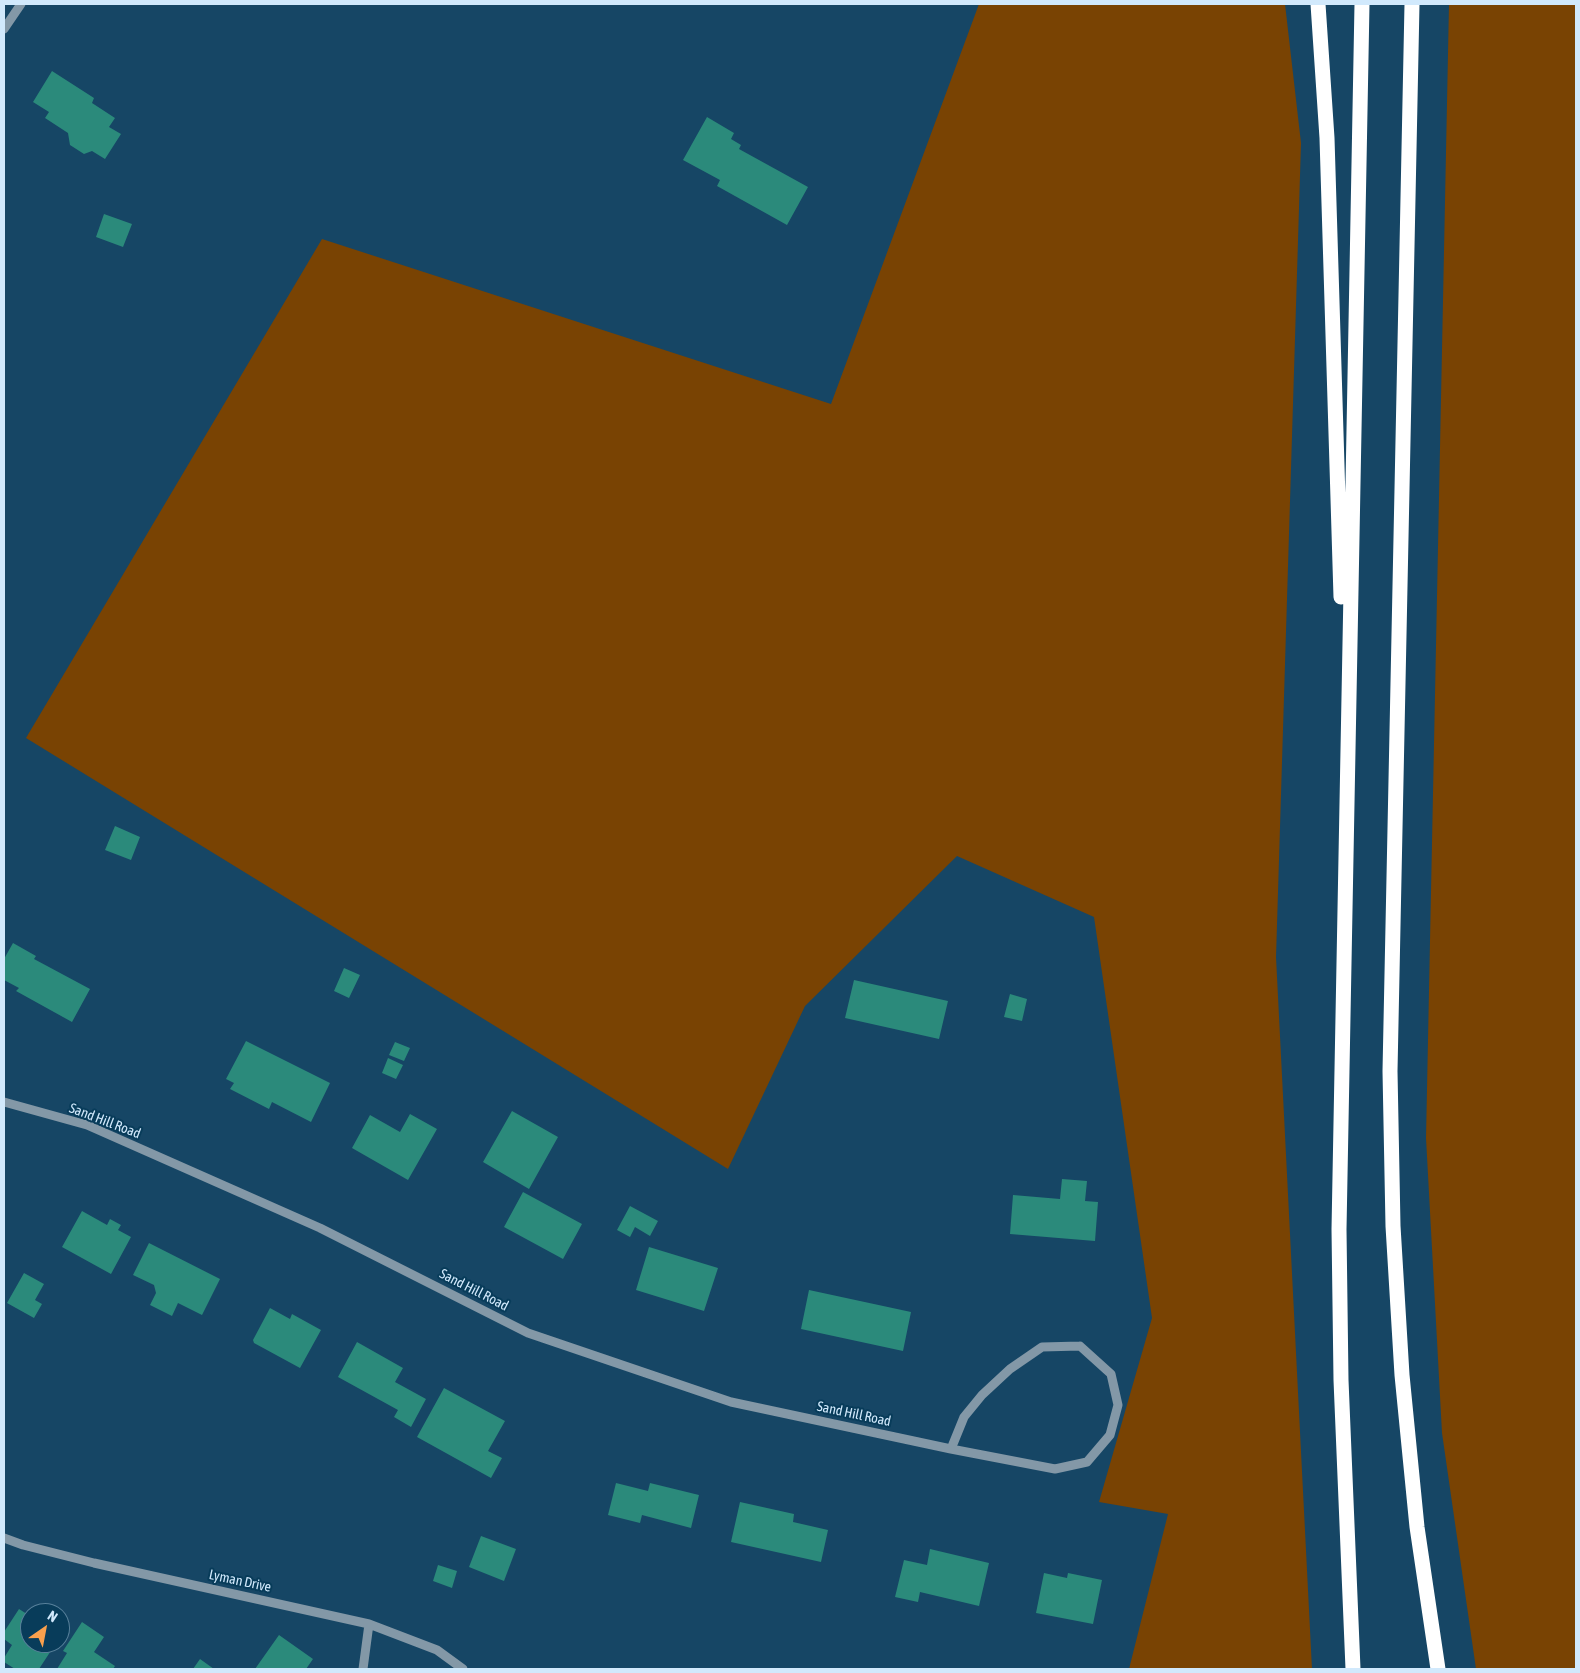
<!DOCTYPE html>
<style>
body{margin:0}
#map{position:relative;width:1580px;height:1673px;overflow:hidden;background:#164665;font-family:"Asap Condensed",sans-serif}
canvas{display:block}
.frame{position:absolute;inset:0;border:5px solid #d1e9fc;pointer-events:none}
.north{position:absolute;left:20px;top:1603px;width:50px;height:50px;box-sizing:border-box;background:#083c5a;border:1px solid #58819b;border-radius:50%;rotate:33deg;font-size:14px;font-weight:700;line-height:20px;text-align:center;color:#d1e9fc}
.north::after{content:'';display:block;margin:auto;width:18px;height:22px;background:#f9a04d;clip-path:polygon(50% 0,100% 100%,50% 72%,0 100%)}
</style>
<div id="map">
<canvas width="1580" height="1673"></canvas>
<div class="frame"></div>
<div class="north">N</div>
</div>
<script>
const g = document.querySelector('canvas').getContext('2d');
g.lineJoin = 'round';
function fillPath(path, color) { g.fillStyle = color; g.fill(path, 'evenodd'); }
const poly = rows => new Path2D(rows.map(r => 'M' + r).join(''));
function trace(path, color, width, dash) { g.strokeStyle = color; g.lineWidth = width; g.lineCap = dash ? 'butt' : 'round'; g.setLineDash(dash || []); g.stroke(path); }
function write(font, color, halo, rows, align = 'center') {
  g.font = font + ' "Asap Condensed",sans-serif'; g.lineWidth = 4; g.setLineDash([]); g.textBaseline = 'middle'; g.strokeStyle = halo; g.fillStyle = color; for (const [text, x, y, turn = 0] of rows) {
    g.save(); g.translate(x, y); g.rotate((+turn || 0) * Math.PI / 180); g.textAlign = isNaN(turn) ? turn : align; if (halo) g.strokeText(text, 0, 0); g.fillText(text, 0, 0); g.restore();
  }
}
fillPath(poly([
 [979,4,1285,4,1301,143,1276,957,1312,1669,1129,1669,1168,1514,1099,1502,1152,1318,1094,917,957,856,805,1006,728,1169,26,738,322,239,831,404],
 [1449,4,1576,4,1576,1669,1476,1669,1442,1433,1426,1138]
]), '#794303');
fillPath(poly([
 [52,71,94,98,92,103,115,118,109,127,121,134,105,159,92,151,84,154,70,145,68,133,45,118,49,112,33,102],
 [707,117,734,133,731,139,741,145,739,149,808,187,787,225,717,186,720,180,683,160],
 [104,214,132,224,123,247,96,237],
 [115,826,140,837,131,860,105,850],
 [13,943,36,956,34,959,90,989,72,1022,16,991,19,988,4,980,4,959],
 [344,968,360,975,349,998,334,991],
 [854,980,948,1001,939,1039,845,1018],
 [1010,994,1027,999,1022,1021,1004,1017],
 [246,1041,330,1083,311,1122,272,1102,269,1109,230,1089,234,1083,226,1079],
 [395,1042,410,1048,404,1061,389,1055],
 [388,1058,403,1065,396,1079,382,1073],
 [512,1111,558,1137,529,1189,483,1162],
 [410,1114,437,1129,408,1180,352,1148,370,1115,400,1132],
 [1062,1179,1087,1181,1085,1201,1098,1202,1095,1241,1010,1234,1013,1195,1060,1199],
 [523,1192,582,1224,563,1259,504,1227],
 [630,1206,658,1221,650,1236,635,1227,630,1237,617,1230],
 [82,1211,107,1225,110,1219,121,1225,118,1230,131,1237,111,1274,62,1247],
 [149,1243,220,1279,202,1315,178,1303,172,1316,150,1305,156,1293,154,1285,133,1275],
 [649,1247,718,1268,704,1311,636,1290],
 [24,1273,44,1284,35,1300,42,1304,34,1318,7,1303],
 [809,1290,911,1312,903,1351,801,1329],
 [270,1308,290,1319,292,1314,321,1330,300,1368,254,1343,253,1340],
 [357,1342,403,1368,395,1382,426,1399,411,1427,394,1417,398,1410,338,1377],
 [444,1388,505,1421,488,1451,502,1458,491,1478,417,1437],
 [616,1483,648,1491,650,1483,699,1495,691,1528,642,1515,640,1523,608,1515],
 [740,1502,794,1514,793,1522,828,1530,821,1562,731,1542],
 [481,1536,516,1549,504,1581,469,1567],
 [930,1549,989,1563,979,1606,920,1592,918,1602,895,1597,904,1560,927,1565],
 [438,1565,457,1571,452,1588,433,1581],
 [1044,1573,1067,1578,1068,1573,1102,1580,1093,1624,1036,1613],
 [19,1609,30,1616,30,1643,56,1643,39,1669,15,1669,4,1662,4,1658,12,1645,4,1639,4,1632],
 [82,1622,104,1637,94,1652,115,1666,113,1669,57,1669,67,1653,63,1651],
 [279,1635,313,1659,306,1669,255,1669],
 [200,1659,214,1669,193,1669]
]), '#2b8a7b');
trace(poly([
 [4,29,21,4],
 [4,1102,87,1125,320,1228,528,1333,731,1402,951,1449],
 [1080,1346,1111,1374,1118,1405,1110,1435,1087,1462,1055,1469,951,1449,964,1417,982,1395,1010,1369,1042,1347,1080,1346],
 [4,1538,23,1545,94,1563,369,1624,437,1650,463,1669],
 [363,1669,369,1624]
]), '#8398a7', 9);
trace(poly([
 [1318,4,1327,138,1341,597],
 [1412,4,1390,1071,1393,1226,1402,1375,1417,1527,1438,1669],
 [1353,1669,1341,1380,1339,1229,1362,4]
]), '#fff', 15);
write('14px', '#d1e9fc', '#083c5a', [
 ["Sand Hill Road",105,1121,21],
 ["Sand Hill Road",474,1290,27],
 ["Sand Hill Road",854,1414,12],
 ["Lyman Drive",240,1581,12]
]);
</script>
